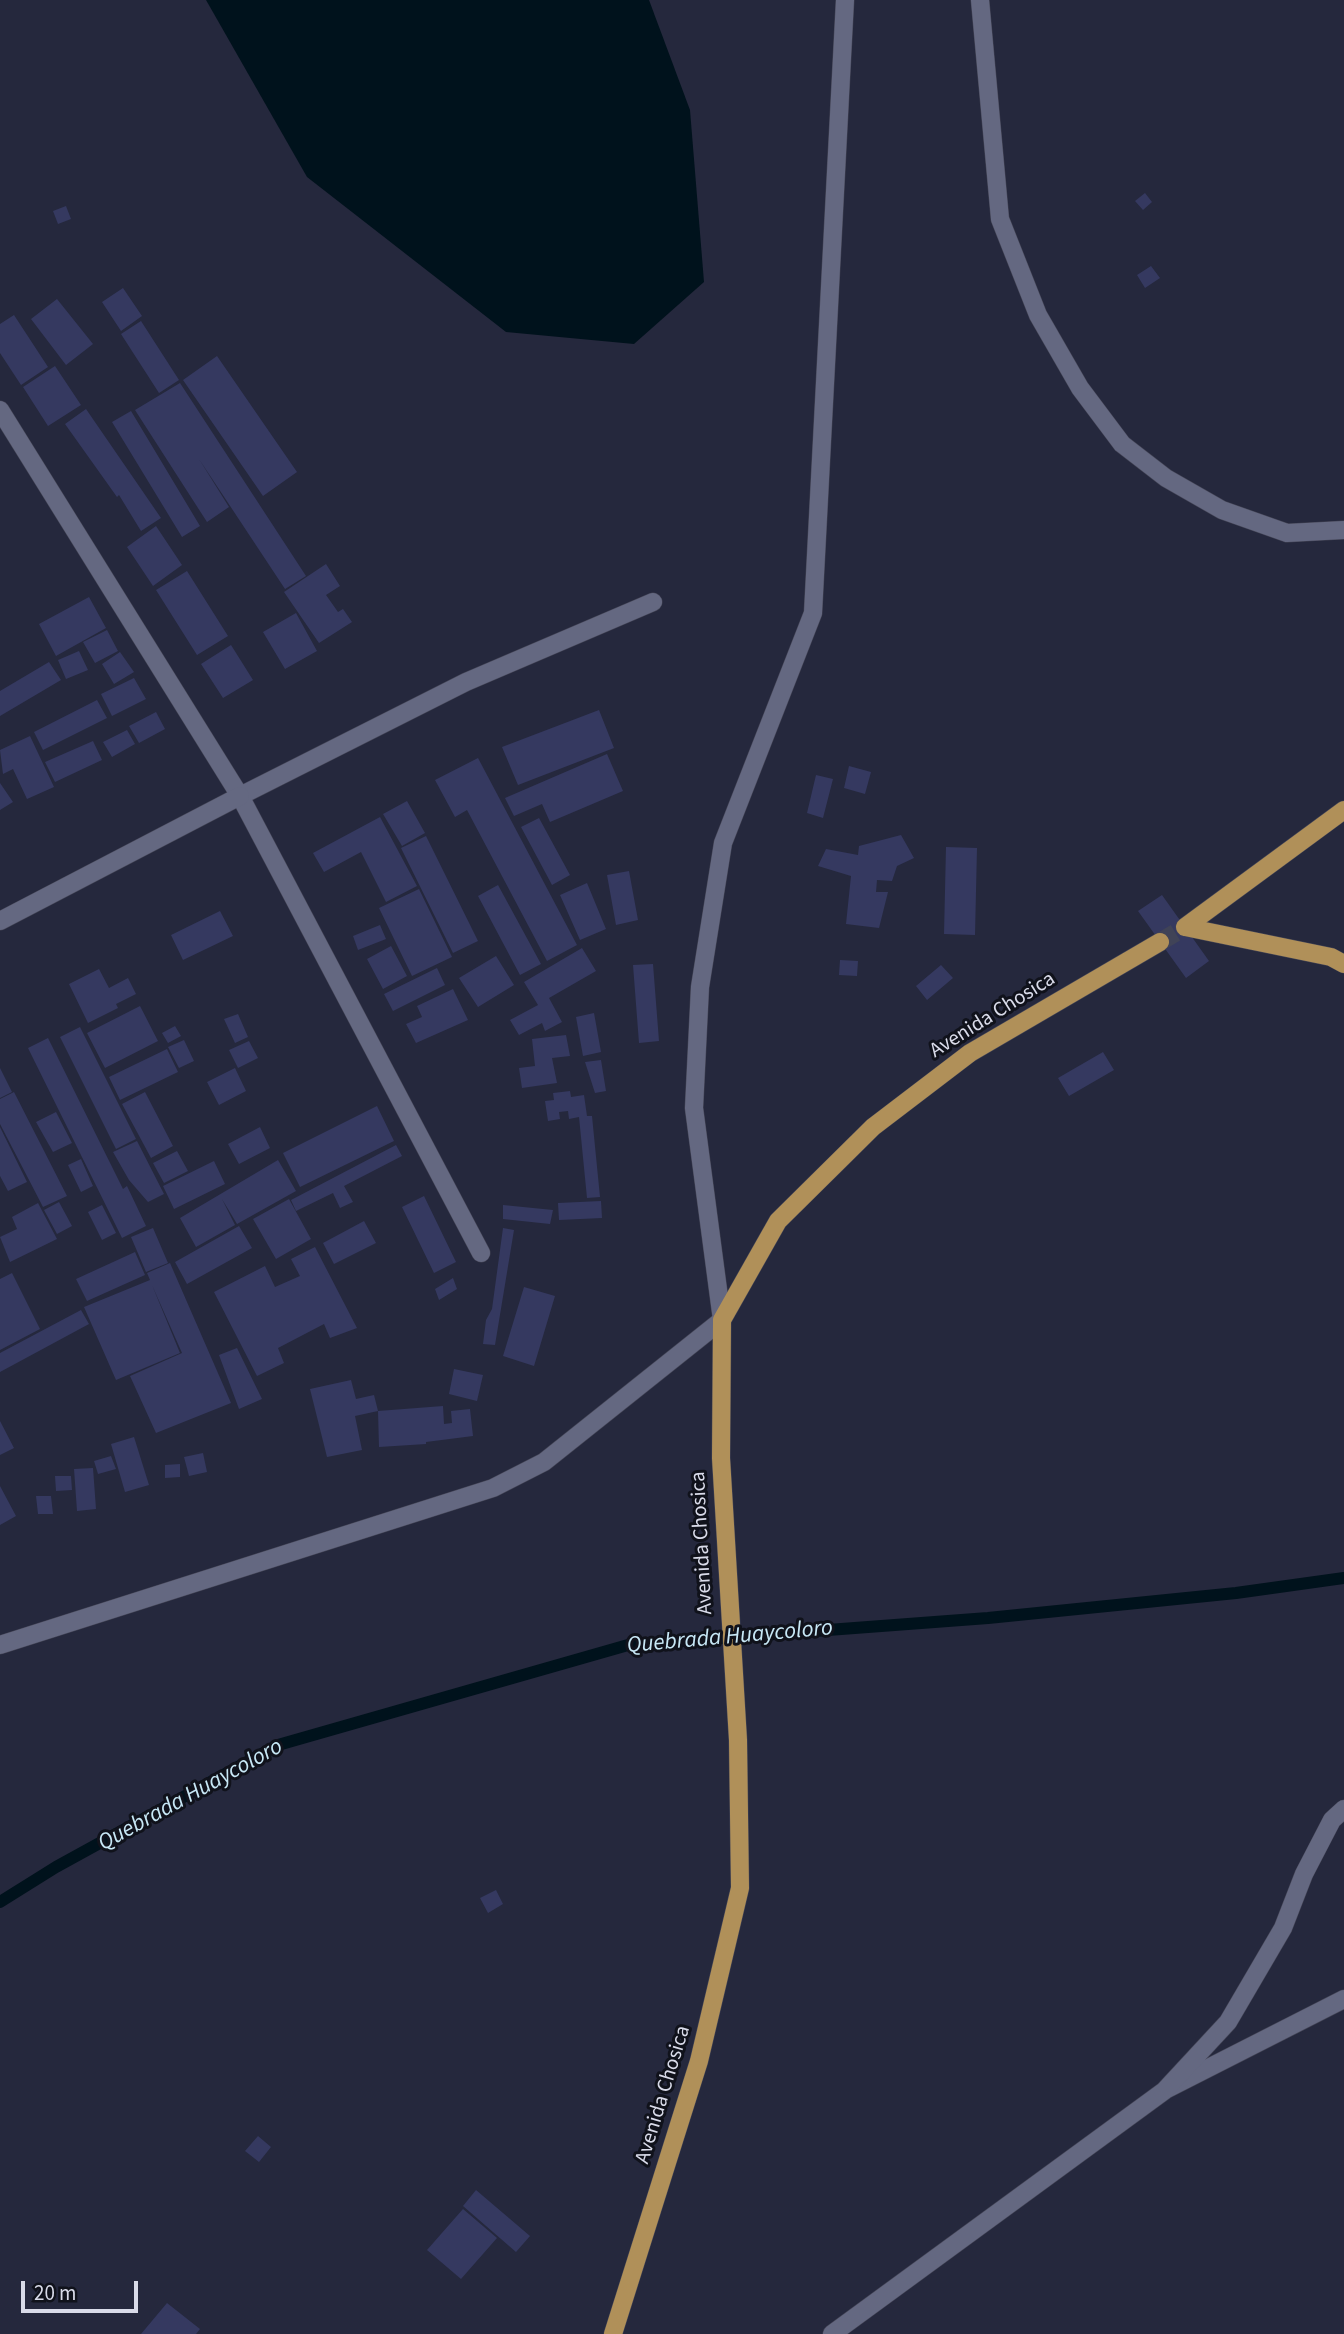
<!DOCTYPE html>
<style>
body{margin:0}
#map{position:relative;width:1344px;height:2334px;overflow:hidden;background:#25283d;font-family:"Source Sans 3",sans-serif}
canvas{display:block}
.scale{position:absolute;left:21px;top:2281px;width:117px;height:32px;box-sizing:border-box;border:4px solid #d9dbe9;border-top:0;padding-left:9px;font-size:21px;line-height:24px;white-space:nowrap;color:#d9dbe9;-webkit-text-stroke:5px #10121b;paint-order:stroke}
</style>
<div id="map">
<canvas width="1344" height="2334"></canvas>
<div class="scale">20 m</div>
</div>
<script>
const g = document.querySelector('canvas').getContext('2d');
g.lineJoin = 'round';
function fillPath(path, color) { g.fillStyle = color; g.fill(path, 'evenodd'); }
const poly = rows => new Path2D(rows.map(r => 'M' + r).join(''));
function trace(path, color, width, dash) { g.strokeStyle = color; g.lineWidth = width; g.lineCap = dash ? 'butt' : 'round'; g.setLineDash(dash || []); g.stroke(path); }
function write(font, color, halo, rows, align = 'center') {
  g.font = font + ' "Source Sans 3",sans-serif'; g.lineWidth = 6; g.setLineDash([]); g.textBaseline = 'middle'; g.strokeStyle = halo; g.fillStyle = color; for (const [text, x, y, turn = 0] of rows) {
    g.save(); g.translate(x, y); g.rotate((+turn || 0) * Math.PI / 180); g.textAlign = isNaN(turn) ? turn : align; if (halo) g.strokeText(text, 0, 0); g.fillText(text, 0, 0); g.restore();
  }
}
fillPath(poly([
 [206,0,649,0,690,110,704,282,634,344,506,332,307,177]
]), '#00121c');
trace(poly([
 [0,1902,56,1867,278,1745,628,1645,988,1618,1236,1593,1344,1578]
]), '#00121c', 12);
fillPath(poly([
 [1145,193,1152,202,1143,210,1135,201],
 [66,206,71,219,58,224,53,211],
 [1151,266,1160,278,1145,288,1137,275],
 [123,288,142,316,121,331,102,302],
 [57,299,93,344,66,365,31,319],
 [14,315,48,367,21,385,0,353,0,324],
 [141,321,179,380,159,393,121,334],
 [217,356,297,472,263,496,183,380],
 [55,366,81,405,48,426,23,387],
 [180,383,306,576,285,589,199,459,229,507,207,522,135,410],
 [86,409,161,518,141,531,119,495,117,497,65,424],
 [131,411,200,526,182,537,112,422],
 [156,526,182,565,153,586,127,547],
 [326,564,340,586,326,595,338,612,343,609,352,622,319,643,284,592],
 [187,571,228,636,197,655,156,590],
 [89,597,106,628,56,656,39,624],
 [296,613,317,651,285,669,263,632],
 [107,630,118,651,95,663,83,642],
 [231,645,253,680,223,698,201,664],
 [79,651,88,670,66,679,58,660],
 [120,652,134,672,114,684,102,664],
 [49,662,61,680,0,716,0,691],
 [134,678,146,699,112,716,101,694],
 [97,700,107,718,43,750,34,732],
 [599,710,614,748,518,785,502,747],
 [156,712,165,729,139,743,129,726],
 [127,730,135,744,112,757,103,742],
 [30,736,54,787,27,799,13,769,3,774,0,750],
 [93,741,102,760,55,782,45,762],
 [607,754,623,791,550,822,542,804,514,816,505,798],
 [478,758,577,945,547,961,467,810,455,817,435,780],
 [849,766,871,772,865,794,844,788],
 [816,775,833,779,823,818,807,813],
 [0,783,13,802,0,810],
 [407,801,425,833,402,846,383,814],
 [380,817,417,886,386,902,361,852,324,872,313,853],
 [539,818,570,875,552,885,521,827],
 [901,835,914,858,897,866,892,881,877,880,876,892,888,892,879,928,846,924,851,876,818,866,826,849,858,855,859,846],
 [426,836,478,941,453,953,401,848],
 [946,847,977,848,975,935,944,934],
 [629,871,638,920,616,925,607,875],
 [587,883,606,929,580,940,560,895],
 [498,885,541,964,520,975,478,896],
 [419,889,452,957,412,976,379,908],
 [1162,895,1209,961,1186,978,1138,911],
 [220,911,233,936,183,960,171,935],
 [380,925,386,939,358,950,353,936],
 [391,946,407,976,383,989,367,959],
 [582,948,596,971,549,998,562,1022,545,1031,542,1023,519,1035,510,1020,538,1005,524,982],
 [496,956,514,985,478,1007,459,978],
 [840,960,858,961,857,976,839,975],
 [653,964,659,1041,639,1043,633,965],
 [941,965,953,978,927,1000,916,986],
 [437,968,445,985,393,1011,384,994],
 [99,969,109,988,128,978,136,994,116,1004,118,1008,88,1023,69,984],
 [453,989,468,1020,416,1043,406,1024,422,1017,417,1006],
 [140,1006,158,1041,105,1068,87,1033],
 [594,1013,601,1052,583,1056,576,1017],
 [238,1014,248,1037,235,1043,224,1019],
 [175,1026,181,1036,168,1043,162,1033],
 [80,1027,136,1139,116,1149,60,1037],
 [566,1035,570,1056,552,1058,557,1083,522,1088,519,1068,535,1066,532,1039],
 [48,1038,123,1189,127,1186,146,1226,122,1238,28,1048],
 [184,1040,194,1061,179,1068,168,1047],
 [249,1041,258,1058,238,1068,229,1050],
 [167,1049,178,1072,120,1100,109,1077],
 [1103,1052,1114,1070,1069,1096,1058,1078],
 [601,1060,606,1091,595,1093,585,1062],
 [0,1068,12,1092,0,1098],
 [235,1068,246,1091,219,1105,207,1082],
 [570,1091,571,1097,584,1095,587,1116,592,1116,600,1197,587,1198,579,1117,569,1119,568,1111,559,1112,560,1119,548,1121,545,1101,554,1100,553,1093],
 [14,1092,67,1196,43,1207,0,1124,0,1099],
 [145,1092,173,1146,151,1158,122,1104],
 [377,1106,394,1141,300,1187,283,1153],
 [56,1112,72,1143,53,1152,36,1122],
 [0,1127,27,1182,8,1191,0,1176],
 [260,1127,270,1148,239,1164,228,1144],
 [137,1141,164,1194,148,1202,129,1180,113,1152],
 [396,1145,402,1156,344,1186,353,1202,340,1208,333,1193,296,1211,291,1200],
 [177,1151,188,1171,164,1183,153,1163],
 [81,1159,93,1186,81,1192,68,1165],
 [278,1160,296,1191,237,1224,222,1199,235,1225,196,1247,180,1218],
 [214,1161,225,1184,174,1209,163,1186],
 [424,1196,456,1262,434,1273,402,1207],
 [289,1199,311,1239,276,1259,253,1219],
 [601,1201,602,1218,559,1220,558,1203],
 [59,1202,72,1226,57,1234,44,1210],
 [38,1203,57,1239,10,1262,0,1237,17,1229,12,1217],
 [102,1205,116,1233,102,1240,88,1212],
 [503,1205,553,1210,550,1224,503,1219],
 [364,1221,376,1243,334,1264,323,1243],
 [239,1226,252,1248,187,1284,175,1262],
 [153,1228,168,1263,146,1272,131,1237],
 [503,1228,514,1230,495,1345,483,1344,486,1320,492,1309],
 [315,1247,357,1328,330,1338,324,1324,278,1348,284,1363,257,1376,214,1292,265,1266,275,1287,300,1276,291,1259],
 [135,1252,145,1275,87,1301,76,1279],
 [170,1263,231,1403,156,1433,130,1376,182,1353,152,1285,180,1353,116,1380,84,1307,150,1280,147,1273],
 [12,1273,40,1329,0,1350,0,1279],
 [453,1278,457,1289,439,1300,435,1289],
 [524,1287,555,1296,534,1366,503,1356],
 [81,1310,89,1324,0,1372,0,1353],
 [237,1348,262,1399,239,1409,219,1355],
 [454,1369,483,1375,477,1401,449,1394],
 [351,1380,356,1399,374,1395,378,1411,355,1416,362,1450,327,1457,310,1389],
 [443,1406,444,1424,452,1423,451,1411,470,1409,473,1436,426,1442,426,1444,379,1447,378,1411],
 [0,1421,14,1448,0,1455],
 [134,1437,149,1485,125,1492,111,1444],
 [203,1453,207,1472,189,1476,184,1457],
 [111,1456,116,1469,98,1474,94,1461],
 [180,1464,180,1477,165,1478,165,1465],
 [93,1468,96,1509,77,1511,74,1469],
 [55,1476,71,1476,72,1490,56,1491],
 [0,1486,16,1516,0,1525],
 [36,1496,51,1496,53,1514,38,1514],
 [496,1890,503,1904,488,1913,480,1898],
 [258,2136,271,2147,259,2162,245,2151],
 [476,2190,530,2236,516,2252,463,2206],
 [463,2209,497,2238,461,2279,427,2250],
 [167,2303,200,2329,196,2334,141,2334]
]), '#353960');
trace(poly([
 [1160,942,1185,927]
]), '#404357', 18, [18, 9]);
const lane = poly([
 [980,0,1000,219,1038,315,1080,388,1122,444,1166,478,1222,510,1287,533,1344,530],
 [722,1320,694,1108,700,987,723,843,813,613,845,0],
 [1167,2089,1344,1999]
]);
const street = poly([
 [0,410,240,796,481,1253],
 [240,796,466,682,653,602],
 [832,2334,1164,2091,1228,2022,1283,1928,1304,1874,1332,1820,1344,1809]
]);
const secondary = poly([
 [0,921,240,796],
 [0,1645,493,1488,544,1462,722,1320]
]);
const primary = poly([
 [1185,927,1344,810],
 [1185,927,1331,957,1344,964],
 [613,2334,699,2061,740,1888,738,1740,721,1458,722,1320,778,1221,873,1127,970,1053,1160,942]
]);
trace(lane, '#444556', 19);
trace(street, '#444556', 19);
trace(secondary, '#444556', 19);
trace(primary, '#444556', 19);
trace(lane, '#646881', 18);
trace(street, '#646881', 18);
trace(secondary, '#646881', 18);
trace(primary, '#b09059', 18);
write('21px', '#d9dbe9', '#10121b', [
 ["Avenida Chosica",993,1016,-32],
 ["Avenida Chosica",703,1543,-93],
 ["Avenida Chosica",664,2095,-73]
]);
write('italic 23px', '#c8e8f6', '#10121b', [
 ["Quebrada Huaycoloro",730,1638,-5],
 ["Quebrada Huaycoloro",191,1796,-29]
]);
</script>
